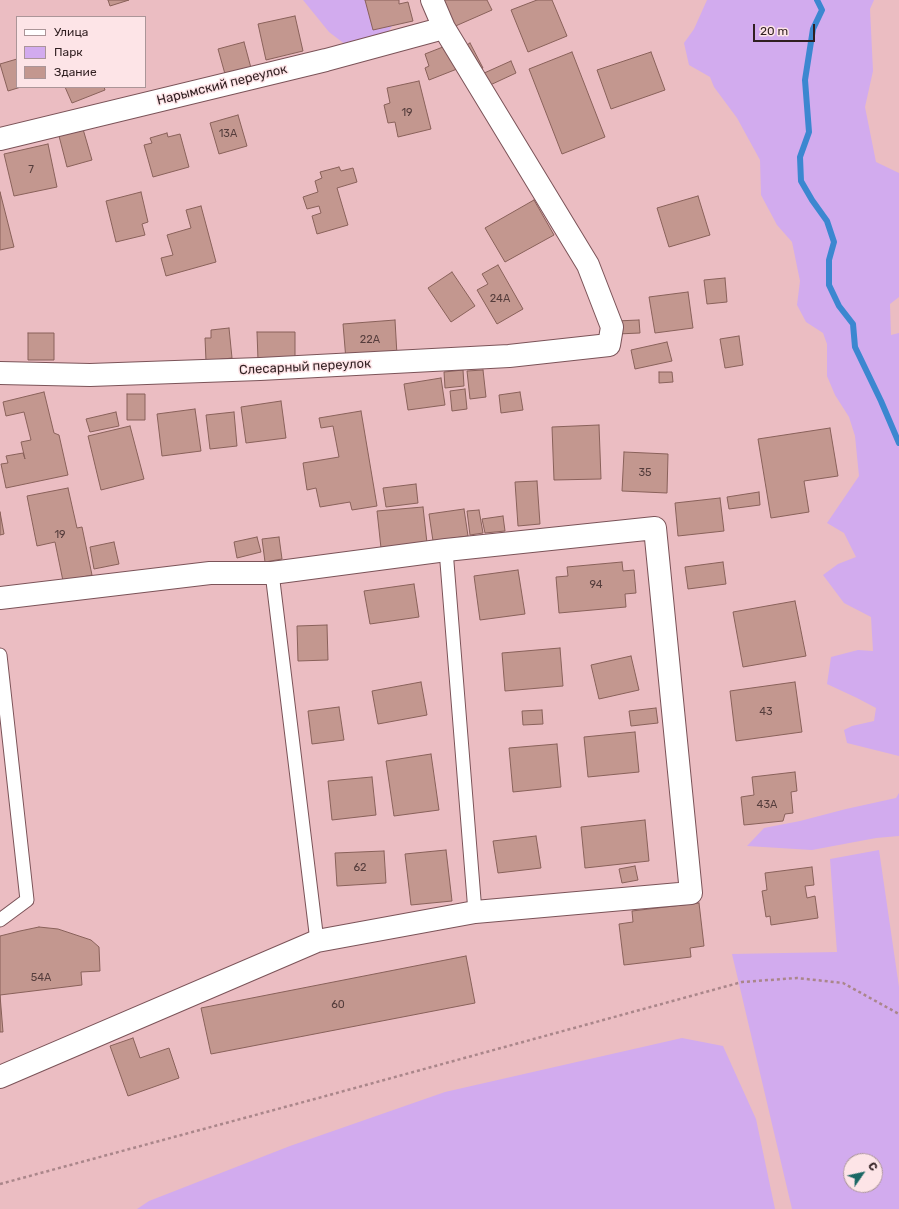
<!DOCTYPE html>
<meta charset="utf-8">
<style>
body{margin:0}
#map{position:relative;width:899px;height:1209px;overflow:hidden;background:#ebbdc2;font-family:Rubik,sans-serif}
canvas{display:block}
.legend{position:absolute;left:16px;top:16px;width:130px;height:72px;box-sizing:border-box;background:#fde4e7;border:1px solid #ab9598;margin:0;padding:5px 7px;list-style:none;font-size:12px;color:#301f21}
.legend li{display:flex;align-items:center;gap:8px;height:20px}
.legend b{width:20px;border:1px solid #ab9598}
.north{position:absolute;left:843px;top:1153px;width:40px;height:40px;box-sizing:border-box;background:#fde4e7;border:1px solid #ab9598;border-radius:50%;rotate:56deg;font-size:11px;font-weight:700;line-height:16px;text-align:center;color:#301f21}
.north::after{content:'';display:block;margin:auto;width:14px;height:18px;background:#1b6764;clip-path:polygon(50% 0,100% 100%,50% 72%,0 100%)}
.scale{position:absolute;left:753px;top:24px;width:62px;height:18px;box-sizing:border-box;border:2px solid #301f21;border-top:0;padding-left:5px;font-size:12px;line-height:14px;white-space:nowrap;color:#301f21;-webkit-text-stroke:3px #fde4e7;paint-order:stroke}
</style>
<div id="map">
<canvas width="899" height="1209"></canvas>
<ul class="legend">
<li><b style="height:5px;background:#fff"></b>Улица</li>
<li><b style="height:11px;background:#d2abee"></b>Парк</li>
<li><b style="height:11px;background:#c3978f"></b>Здание</li>
</ul>
<div class="north">С</div>
<div class="scale">20 m</div>
</div>
<script>
const g = document.querySelector('canvas').getContext('2d');
g.lineJoin = 'round';
function fillPath(path, color) { g.fillStyle = color; g.fill(path, 'evenodd'); }
const poly = rows => new Path2D(rows.map(r => 'M' + r).join(''));
function trace(path, color, width, dash) { g.strokeStyle = color; g.lineWidth = width; g.lineCap = dash ? 'butt' : 'round'; g.setLineDash(dash || []); g.stroke(path); }
function write(font, color, halo, rows, align = 'center') {
  g.font = font + ' Rubik,sans-serif'; g.lineWidth = 3; g.setLineDash([]); g.textBaseline = 'middle'; g.strokeStyle = halo; g.fillStyle = color; for (const [text, x, y, turn = 0] of rows) {
    g.save(); g.translate(x, y); g.rotate((+turn || 0) * Math.PI / 180); g.textAlign = isNaN(turn) ? turn : align; if (halo) g.strokeText(text, 0, 0); g.fillText(text, 0, 0); g.restore();
  }
}
fillPath(poly([
 [303,0,396,0,399,16,381,42,346,45,329,32],
 [707,0,874,0,870,9,873,71,865,107,876,162,899,173,899,297,890,304,891,335,899,333,899,756,847,743,844,730,852,726,874,721,876,708,857,698,827,684,831,657,858,650,873,651,871,617,844,603,823,575,838,564,856,557,844,533,827,523,859,476,855,436,849,417,835,395,827,376,827,344,823,333,806,322,797,305,800,281,792,242,777,225,761,195,760,160,737,118,714,87,710,77,689,65,684,43,694,29],
 [899,793,899,836,876,838,812,850,747,846,764,828,800,821,846,809,896,798],
 [879,850,899,987,899,1209,792,1209,732,954,837,952,830,859],
 [851,1161,875,1161,875,1185,851,1185],
 [682,1038,723,1046,756,1119,775,1209,137,1209,149,1201,290,1146,445,1092]
]), '#d2abee');
trace(poly([
 [817,0,822,10,813,29,805,80,809,132,800,157,801,181,812,200,827,221,834,242,829,260,829,285,839,306,853,324,855,347,881,401,899,443]
]), '#3c87d0', 6);
const building = poly([
 [108,0,129,0,110,6,108,0],
 [365,0,399,0,399,4,408,2,413,21,373,30,365,0],
 [438,0,487,0,492,10,451,28,438,0],
 [537,0,552,0,567,36,528,52,511,10,537,0],
 [295,16,303,51,266,60,258,24,295,16],
 [244,42,251,68,225,74,218,49,244,42],
 [470,43,483,68,473,74,460,49,470,43],
 [448,45,457,69,429,80,425,68,429,66,425,54,448,45],
 [572,52,605,137,562,154,529,69,572,52],
 [651,52,665,90,611,109,597,70,651,52],
 [17,59,17,87,21,87,8,91,0,64,17,59],
 [511,61,516,73,488,86,482,74,511,61],
 [419,81,431,129,398,137,395,122,388,123,384,105,390,103,387,88,419,81],
 [65,87,104,87,105,90,72,103,65,87],
 [238,115,247,146,219,154,210,123,238,115],
 [83,129,92,160,67,167,59,136,83,129],
 [167,133,168,137,180,134,189,167,153,177,144,145,152,143,150,138,167,133],
 [48,144,57,187,14,196,4,154,48,144],
 [339,167,341,171,353,168,357,182,337,188,348,225,317,234,312,216,321,213,319,206,307,209,303,197,318,192,315,181,322,178,320,172,339,167],
 [0,192,14,247,0,250,0,192],
 [141,192,148,222,142,224,145,235,116,242,106,201,141,192],
 [698,196,710,235,669,247,657,208,698,196],
 [534,200,554,235,505,262,485,228,534,200],
 [201,206,216,262,166,276,161,258,173,255,167,235,191,228,186,210,201,206],
 [498,265,523,309,497,324,477,290,488,284,482,274,498,265],
 [452,272,475,306,451,322,428,288,452,272],
 [725,278,727,302,707,304,704,280,725,278],
 [688,292,693,328,655,333,649,297,688,292],
 [395,320,397,355,346,360,343,324,395,320],
 [639,320,640,333,617,334,616,321,639,320],
 [229,328,232,358,206,361,205,338,211,338,211,330,229,328],
 [257,332,295,332,295,359,258,360,257,332],
 [28,333,54,333,54,360,28,360,28,333],
 [739,336,743,365,725,368,720,339,739,336],
 [667,342,672,361,635,369,631,350,667,342],
 [463,370,464,386,445,388,444,372,463,370],
 [483,370,486,397,470,399,467,371,483,370],
 [659,372,672,372,673,382,659,383,659,372],
 [441,378,445,405,408,410,404,384,441,378],
 [465,389,467,409,452,411,450,391,465,389],
 [44,392,54,433,59,435,68,475,6,488,1,464,8,463,6,456,23,453,25,459,21,442,31,440,24,412,6,416,3,402,44,392],
 [520,392,523,410,501,413,499,395,520,392],
 [127,394,145,394,145,420,127,420,127,394],
 [281,401,286,438,246,443,241,407,281,401],
 [195,409,201,451,162,456,157,414,195,409],
 [361,411,377,506,352,510,350,502,320,507,316,488,307,490,303,463,339,457,333,426,321,428,319,418,361,411],
 [116,412,119,426,90,432,86,419,116,412],
 [234,412,237,446,210,449,206,415,234,412],
 [599,425,601,479,554,480,552,427,599,425],
 [130,426,144,479,101,490,88,436,130,426],
 [830,428,838,476,804,481,809,512,771,518,758,439,830,428],
 [624,452,668,454,667,493,622,491,624,452],
 [537,481,540,524,518,526,515,482,537,481],
 [416,484,418,503,386,507,383,488,416,484],
 [68,488,77,528,82,527,92,575,63,581,55,542,37,546,27,496,68,488],
 [759,492,760,505,729,509,727,497,759,492],
 [720,498,724,531,678,536,675,503,720,498],
 [423,507,427,543,381,548,377,511,423,507],
 [464,509,468,536,433,541,429,514,464,509],
 [479,510,483,533,470,535,467,511,479,510],
 [0,512,4,534,0,535,0,512],
 [503,516,505,531,485,533,482,519,503,516],
 [257,537,261,552,237,558,234,542,257,537],
 [279,537,282,559,265,562,262,539,279,537],
 [114,542,119,564,94,569,90,547,114,542],
 [622,562,623,571,634,570,636,593,625,594,626,607,559,613,556,577,568,576,567,567,622,562],
 [723,562,726,584,688,589,685,567,723,562],
 [518,570,525,614,480,620,474,576,518,570],
 [414,584,419,617,370,624,364,591,414,584],
 [795,601,806,656,743,667,733,612,795,601],
 [327,625,328,660,298,661,297,626,327,625],
 [560,648,563,686,505,691,502,653,560,648],
 [631,656,639,690,599,699,591,665,631,656],
 [421,682,427,715,378,724,372,691,421,682],
 [795,682,802,732,736,741,730,691,795,682],
 [339,707,344,740,312,744,308,711,339,707],
 [656,708,658,723,631,726,629,711,656,708],
 [542,710,543,724,523,725,522,711,542,710],
 [635,732,639,772,588,777,584,737,635,732],
 [557,744,561,787,513,792,509,748,557,744],
 [431,754,439,810,394,816,386,761,431,754],
 [795,772,797,791,791,792,793,813,785,814,783,821,744,825,741,797,754,795,752,777,795,772],
 [372,777,376,815,332,820,328,781,372,777],
 [645,820,649,861,585,868,581,827,645,820],
 [536,836,541,868,498,873,493,841,536,836],
 [446,850,452,901,411,905,405,854,446,850],
 [384,851,386,883,337,886,335,853,384,851],
 [635,866,638,880,622,883,619,869,635,866],
 [812,867,814,885,805,886,807,898,815,896,818,918,771,925,770,916,766,917,762,891,767,890,765,873,812,867],
 [699,903,704,946,690,948,691,957,624,965,619,924,633,922,632,911,699,903],
 [39,927,58,929,91,940,99,947,100,971,81,972,82,985,0,995,3,1032,0,1032,0,936,20,931,39,927],
 [466,956,475,1003,211,1054,201,1008,466,956],
 [133,1038,140,1058,169,1048,179,1078,128,1096,110,1046,133,1038]
]);
fillPath(building, '#c3978f');
trace(building, '#89615a', 1);
const service = poly([
 [446,550,475,912],
 [272,573,317,941],
 [0,655,27,900,0,920]
]);
const minor = poly([
 [0,139,326,60,444,28],
 [0,373,90,375,260,369,509,356,609,345,612,327,588,265,444,28,432,0],
 [0,598,210,573,272,573,446,550,655,528,691,893,475,912,317,941,0,1077]
]);
trace(service, '#7b5358', 15);
trace(minor, '#7b5358', 24);
trace(poly([
 [0,1184,322,1097,742,982,797,978,843,983,899,1014]
]), '#aa868a', 2.5, [3, 3]);
trace(service, '#fff', 13);
trace(minor, '#fff', 22);
write('11px', '#553d3c', null, [
 ["19",407,113],
 ["13А",228,134],
 ["7",31,170],
 ["24А",500,299],
 ["22А",370,340],
 ["35",645,473],
 ["19",60,535],
 ["94",596,585],
 ["43",766,712],
 ["43А",767,805],
 ["62",360,868],
 ["54А",41,978],
 ["60",338,1005]
]);
write('13px', '#301f21', '#fde4e7', [
 ["Нарымский переулок",222,85,-14],
 ["Слесарный переулок",305,367,-3]
]);
</script>
